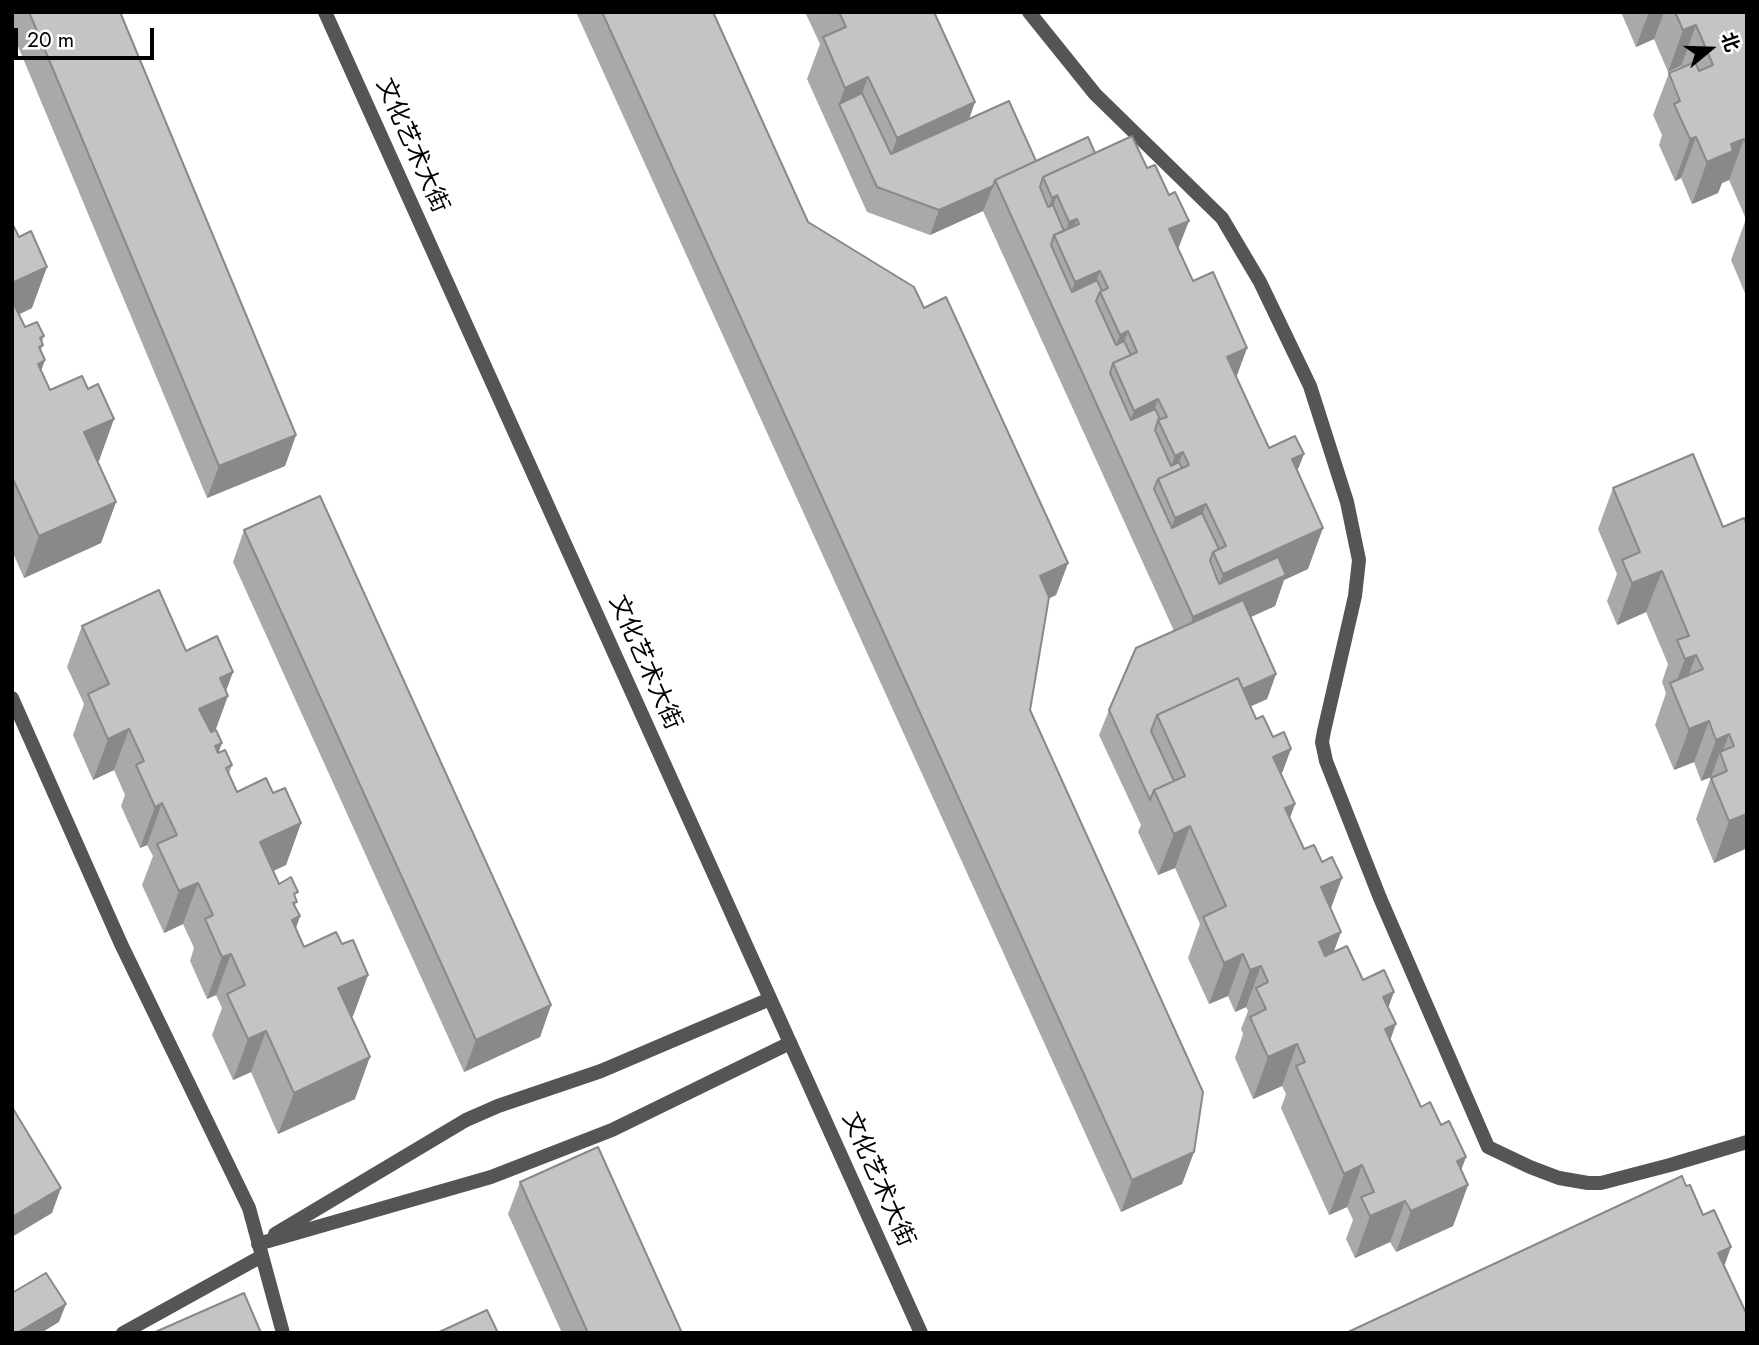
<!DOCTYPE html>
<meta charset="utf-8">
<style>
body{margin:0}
#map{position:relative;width:1759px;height:1345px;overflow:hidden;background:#fff;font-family:Jost,"Noto Sans SC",sans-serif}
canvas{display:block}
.frame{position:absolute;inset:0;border:14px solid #000;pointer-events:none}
.north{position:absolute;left:1675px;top:14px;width:70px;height:70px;-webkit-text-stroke:5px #fff;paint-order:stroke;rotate:71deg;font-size:19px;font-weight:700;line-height:28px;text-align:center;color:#000}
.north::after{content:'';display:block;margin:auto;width:24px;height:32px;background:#000;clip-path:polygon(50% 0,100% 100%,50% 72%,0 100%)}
.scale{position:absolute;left:14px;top:28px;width:140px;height:32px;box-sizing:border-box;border:4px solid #000;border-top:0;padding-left:9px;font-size:21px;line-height:24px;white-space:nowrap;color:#000;-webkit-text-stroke:5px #fff;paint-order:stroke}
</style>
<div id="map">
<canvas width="1759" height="1345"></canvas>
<div class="frame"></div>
<div class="north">北</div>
<div class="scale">20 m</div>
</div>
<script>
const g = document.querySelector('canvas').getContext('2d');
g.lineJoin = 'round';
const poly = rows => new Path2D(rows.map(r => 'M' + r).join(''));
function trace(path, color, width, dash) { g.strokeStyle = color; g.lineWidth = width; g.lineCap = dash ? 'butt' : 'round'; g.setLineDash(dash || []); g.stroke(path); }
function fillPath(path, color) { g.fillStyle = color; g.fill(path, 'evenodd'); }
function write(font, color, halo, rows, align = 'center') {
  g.font = font + ' Jost,"Noto Sans SC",sans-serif'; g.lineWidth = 5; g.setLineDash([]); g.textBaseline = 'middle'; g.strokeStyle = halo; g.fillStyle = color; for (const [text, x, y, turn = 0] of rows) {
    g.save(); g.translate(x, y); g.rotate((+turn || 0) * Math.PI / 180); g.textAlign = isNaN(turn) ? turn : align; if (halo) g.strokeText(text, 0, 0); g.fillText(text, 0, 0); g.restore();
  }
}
trace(poly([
 [1029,12,1095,94,1222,218,1260,282,1310,386,1347,502,1359,560,1355,596,1324,731,1322,742,1326,761,1380,898,1488,1147,1530,1167,1559,1178,1588,1183,1601,1183,1670,1165,1747,1142],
 [12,698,121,944,249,1208,283,1333],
 [275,1234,466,1120,498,1106,601,1071,770,999],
 [258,1244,491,1177,612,1130,790,1043],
 [123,1333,262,1256]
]), '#555', 14);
trace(poly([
 [325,12,921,1333]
]), '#555', 14);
fillPath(poly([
 [12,12,120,12,296,435,285,466,207,498,12,32],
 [576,12,713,12,808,222,924,308,1068,563,1056,595,1048,599,1030,710,1194,1152,1182,1184,1121,1212],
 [805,12,934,12,975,102,969,119,1036,161,1095,153,1178,249,1193,281,1247,348,1236,377,1269,448,1297,471,1308,569,1284,580,1275,606,1251,617,1276,674,1267,699,1251,706,1282,775,1290,819,1331,909,1334,952,1363,980,1388,1007,1390,1040,1421,1107,1441,1125,1466,1157,1461,1170,1468,1185,1453,1226,1396,1252,1390,1242,1355,1258,1346,1239,1353,1220,1347,1207,1329,1215,1281,1108,1286,1094,1282,1086,1253,1099,1235,1058,1243,1034,1241,1029,1248,1011,1246,1007,1235,1012,1228,996,1209,1004,1188,958,1200,924,1175,868,1158,875,1138,832,1141,825,1099,735,1109,710,1174,631,983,211,930,235,867,212,807,79,820,44],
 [1621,12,1747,12,1747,298,1731,260,1746,219,1729,180,1722,183,1718,193,1692,204,1681,178,1675,181,1659,145,1662,135,1653,115,1669,73,1681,68,1681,66,1668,72,1654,39,1636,47],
 [12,223,32,308,19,314,25,327,44,336,42,342,43,345,41,350,41,372,50,390,99,461,97,461,116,502,101,543,24,578,12,551],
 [1613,488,1723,527,1747,525,1747,852,1745,849,1714,863,1696,819,1711,777,1701,781,1694,762,1674,770,1655,725,1666,693,1662,682,1668,664,1646,612,1617,625,1607,601,1617,574,1598,529],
 [244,530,551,1005,540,1037,464,1072,233,562],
 [82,626,186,651,233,672,226,691,215,730,218,753,232,765,229,774,237,792,273,793,301,823,286,865,273,871,279,884,296,899,295,907,300,916,296,928,304,947,342,944,368,975,353,1016,351,1017,355,1099,278,1134,251,1072,233,1080,212,1035,222,1008,216,995,207,999,190,961,194,948,183,924,164,933,142,885,153,856,147,845,140,848,121,806,125,795,114,770,93,780,73,735,84,704,67,667],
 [520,1182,682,1333,562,1333,508,1214]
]), '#a9a9a9');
fillPath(poly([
 [1649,12,1664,12,1654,39,1636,47],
 [1696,25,1681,66,1668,72,1683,30],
 [868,77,853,118,839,104,845,88],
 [975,102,960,144,882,180,897,138],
 [1696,137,1681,178,1675,181,1690,139],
 [1744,139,1729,180,1722,183,1718,193,1692,204,1707,162,1731,144],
 [993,186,983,211,930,235,939,210],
 [1057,195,1042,237,1037,239,1052,198],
 [1077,219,1070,236,1062,240,1069,222],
 [1189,221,1173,262,1169,229],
 [47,267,32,308,12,318,12,283],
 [1100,271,1085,312,1060,324,1075,282],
 [1128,331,1115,367,1113,363,1105,376,1120,335],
 [1247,348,1232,389,1227,357],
 [45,360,30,402,38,364],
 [1158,399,1143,441,1119,452,1134,411],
 [114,419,99,461,69,474,84,432],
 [296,435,285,466,207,498,219,466],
 [1183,452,1172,480,1165,484,1175,456],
 [1304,454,1288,495,1292,459],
 [116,502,101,543,24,578,39,536],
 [1206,504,1191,545,1163,551,1175,518],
 [1323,528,1308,569,1284,580,1275,606,1182,648,1193,617,1210,609,1223,574],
 [1068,563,1056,595,1028,608,1040,576],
 [1662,571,1646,612,1617,625,1632,583],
 [1696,655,1681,696,1673,691,1685,659],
 [233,672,223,698,228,696,213,737,199,709,220,678],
 [1276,674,1267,699,1170,743,1162,726],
 [1709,721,1694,762,1674,770,1689,729],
 [129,729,114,770,93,780,108,739],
 [1729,734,1721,756,1720,752,1711,777,1701,781,1716,740],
 [222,743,207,785,215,746],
 [1291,749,1276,790,1273,757],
 [162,803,147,845,140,848,155,807],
 [1295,804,1280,846,1285,808],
 [1747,814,1747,846,1745,849,1714,863,1729,821],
 [301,823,286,865,245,884,260,842],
 [1190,826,1175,868,1158,875,1174,834],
 [1342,878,1327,919,1321,887],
 [198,883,183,924,164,933,179,891],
 [300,916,285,958,292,920],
 [1341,932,1326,973,1319,942],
 [231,954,216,995,207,999,222,957],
 [1243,954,1228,996,1209,1004,1224,963],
 [1261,966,1246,1007,1235,1012,1250,970],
 [368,975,353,1016,323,1030,338,988],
 [1394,992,1379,1033,1383,997],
 [551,1005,540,1037,464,1072,476,1040],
 [1396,1024,1381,1066,1385,1029],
 [266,1031,251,1072,233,1080,248,1039],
 [1297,1044,1282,1086,1253,1099,1268,1057],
 [370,1057,355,1099,278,1134,294,1093],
 [1194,1152,1182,1184,1121,1212,1132,1180],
 [1466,1157,1453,1192,1468,1185,1453,1226,1396,1252,1411,1211,1457,1161],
 [1362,1165,1347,1207,1329,1215,1344,1174],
 [61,1188,52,1213,12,1237,12,1217],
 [1405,1201,1390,1242,1355,1258,1370,1216],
 [1731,1247,1720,1278,1718,1253],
 [66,1304,59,1322,41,1333,17,1333]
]), '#898989');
const building = poly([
 [29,12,120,12,296,435,219,466,29,12],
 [602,12,713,12,808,222,914,287,924,308,946,297,1068,563,1040,576,1049,597,1030,710,1203,1092,1194,1152,1132,1180,602,12],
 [839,12,934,12,975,102,897,138,868,77,845,88,823,37,846,27,839,12],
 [1675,12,1747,12,1747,145,1744,139,1731,144,1733,151,1707,162,1696,137,1690,139,1674,104,1680,101,1669,73,1695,62,1699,71,1713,65,1696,25,1683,30,1675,12],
 [862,93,891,154,1009,101,1036,161,995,180,993,186,939,210,877,187,839,104,862,93],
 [1132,136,1147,168,1155,165,1169,195,1175,192,1189,221,1169,229,1193,281,1213,272,1247,348,1227,357,1269,448,1295,436,1304,454,1292,459,1323,528,1223,574,1213,552,1226,546,1206,504,1175,518,1158,479,1189,465,1183,452,1175,456,1158,420,1167,417,1158,399,1134,411,1113,363,1137,352,1128,331,1120,335,1100,292,1108,288,1100,271,1075,282,1054,235,1079,224,1077,219,1069,222,1057,195,1052,198,1043,177,1132,136],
 [1088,137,1095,153,1043,177,1040,187,1048,207,1053,205,1064,231,1054,235,1051,245,1072,292,1097,280,1102,291,1100,292,1096,301,1116,345,1124,341,1131,355,1113,363,1110,373,1131,420,1155,409,1160,419,1158,420,1155,430,1171,466,1179,462,1182,468,1158,479,1154,489,1172,528,1202,513,1219,549,1213,552,1210,561,1219,584,1278,557,1286,575,1193,617,995,180,1088,137],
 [12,223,19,237,31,231,47,267,12,283,12,223],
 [12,300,25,327,37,322,44,336,40,338,43,345,39,347,45,360,38,364,50,390,82,376,88,389,98,384,114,419,84,432,116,502,39,536,12,477,12,300],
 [1693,454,1723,527,1744,518,1747,525,1747,814,1729,821,1711,778,1727,771,1720,752,1734,746,1729,734,1716,740,1709,721,1689,729,1670,683,1703,669,1696,655,1685,659,1677,640,1689,636,1662,571,1632,583,1622,560,1640,552,1613,488,1693,454],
 [320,496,551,1005,476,1040,244,530,320,496],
 [159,590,186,651,217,636,233,672,220,678,228,696,199,709,211,732,216,730,222,743,215,746,218,753,225,750,232,765,226,768,237,792,266,778,273,793,285,788,301,823,260,842,279,884,291,877,298,892,294,894,297,902,293,903,300,916,292,920,304,947,336,932,342,944,353,940,368,975,338,988,370,1057,294,1093,266,1031,248,1039,227,994,245,985,231,954,222,957,205,919,213,915,198,883,179,891,157,844,177,835,162,803,155,807,136,765,144,761,129,729,108,739,88,694,109,684,82,626,159,590],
 [1243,600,1276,674,1243,689,1238,678,1157,715,1151,731,1174,781,1154,790,1150,800,1109,710,1136,648,1243,600],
 [1238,678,1256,719,1263,716,1273,737,1284,732,1291,749,1273,757,1295,804,1285,808,1304,849,1314,845,1322,862,1332,857,1342,878,1321,887,1341,932,1319,942,1325,956,1347,946,1363,980,1384,970,1394,992,1383,997,1396,1024,1385,1029,1421,1107,1430,1102,1441,1125,1449,1121,1466,1157,1457,1161,1468,1185,1411,1211,1405,1201,1370,1216,1361,1197,1374,1192,1362,1165,1344,1174,1296,1066,1305,1062,1297,1044,1268,1057,1250,1017,1266,1009,1256,988,1268,982,1261,966,1250,970,1243,954,1224,963,1203,917,1226,906,1190,826,1174,834,1154,790,1185,776,1157,715,1238,678],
 [12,1107,61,1188,12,1217,12,1107],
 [598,1147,682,1333,588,1333,520,1182,598,1147],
 [1682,1176,1686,1186,1690,1185,1703,1215,1714,1210,1731,1247,1718,1253,1747,1315,1747,1333,1346,1333,1682,1176],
 [46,1273,66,1304,17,1333,12,1333,12,1293,46,1273],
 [244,1293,261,1333,153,1333,244,1293],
 [487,1310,498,1333,437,1333,487,1310]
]);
fillPath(building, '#c4c4c4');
trace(building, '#898989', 2);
write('24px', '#000', '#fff', [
 ["文化艺术大街",411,146,66],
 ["文化艺术大街",644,663,66],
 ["文化艺术大街",877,1180,66]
]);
</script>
